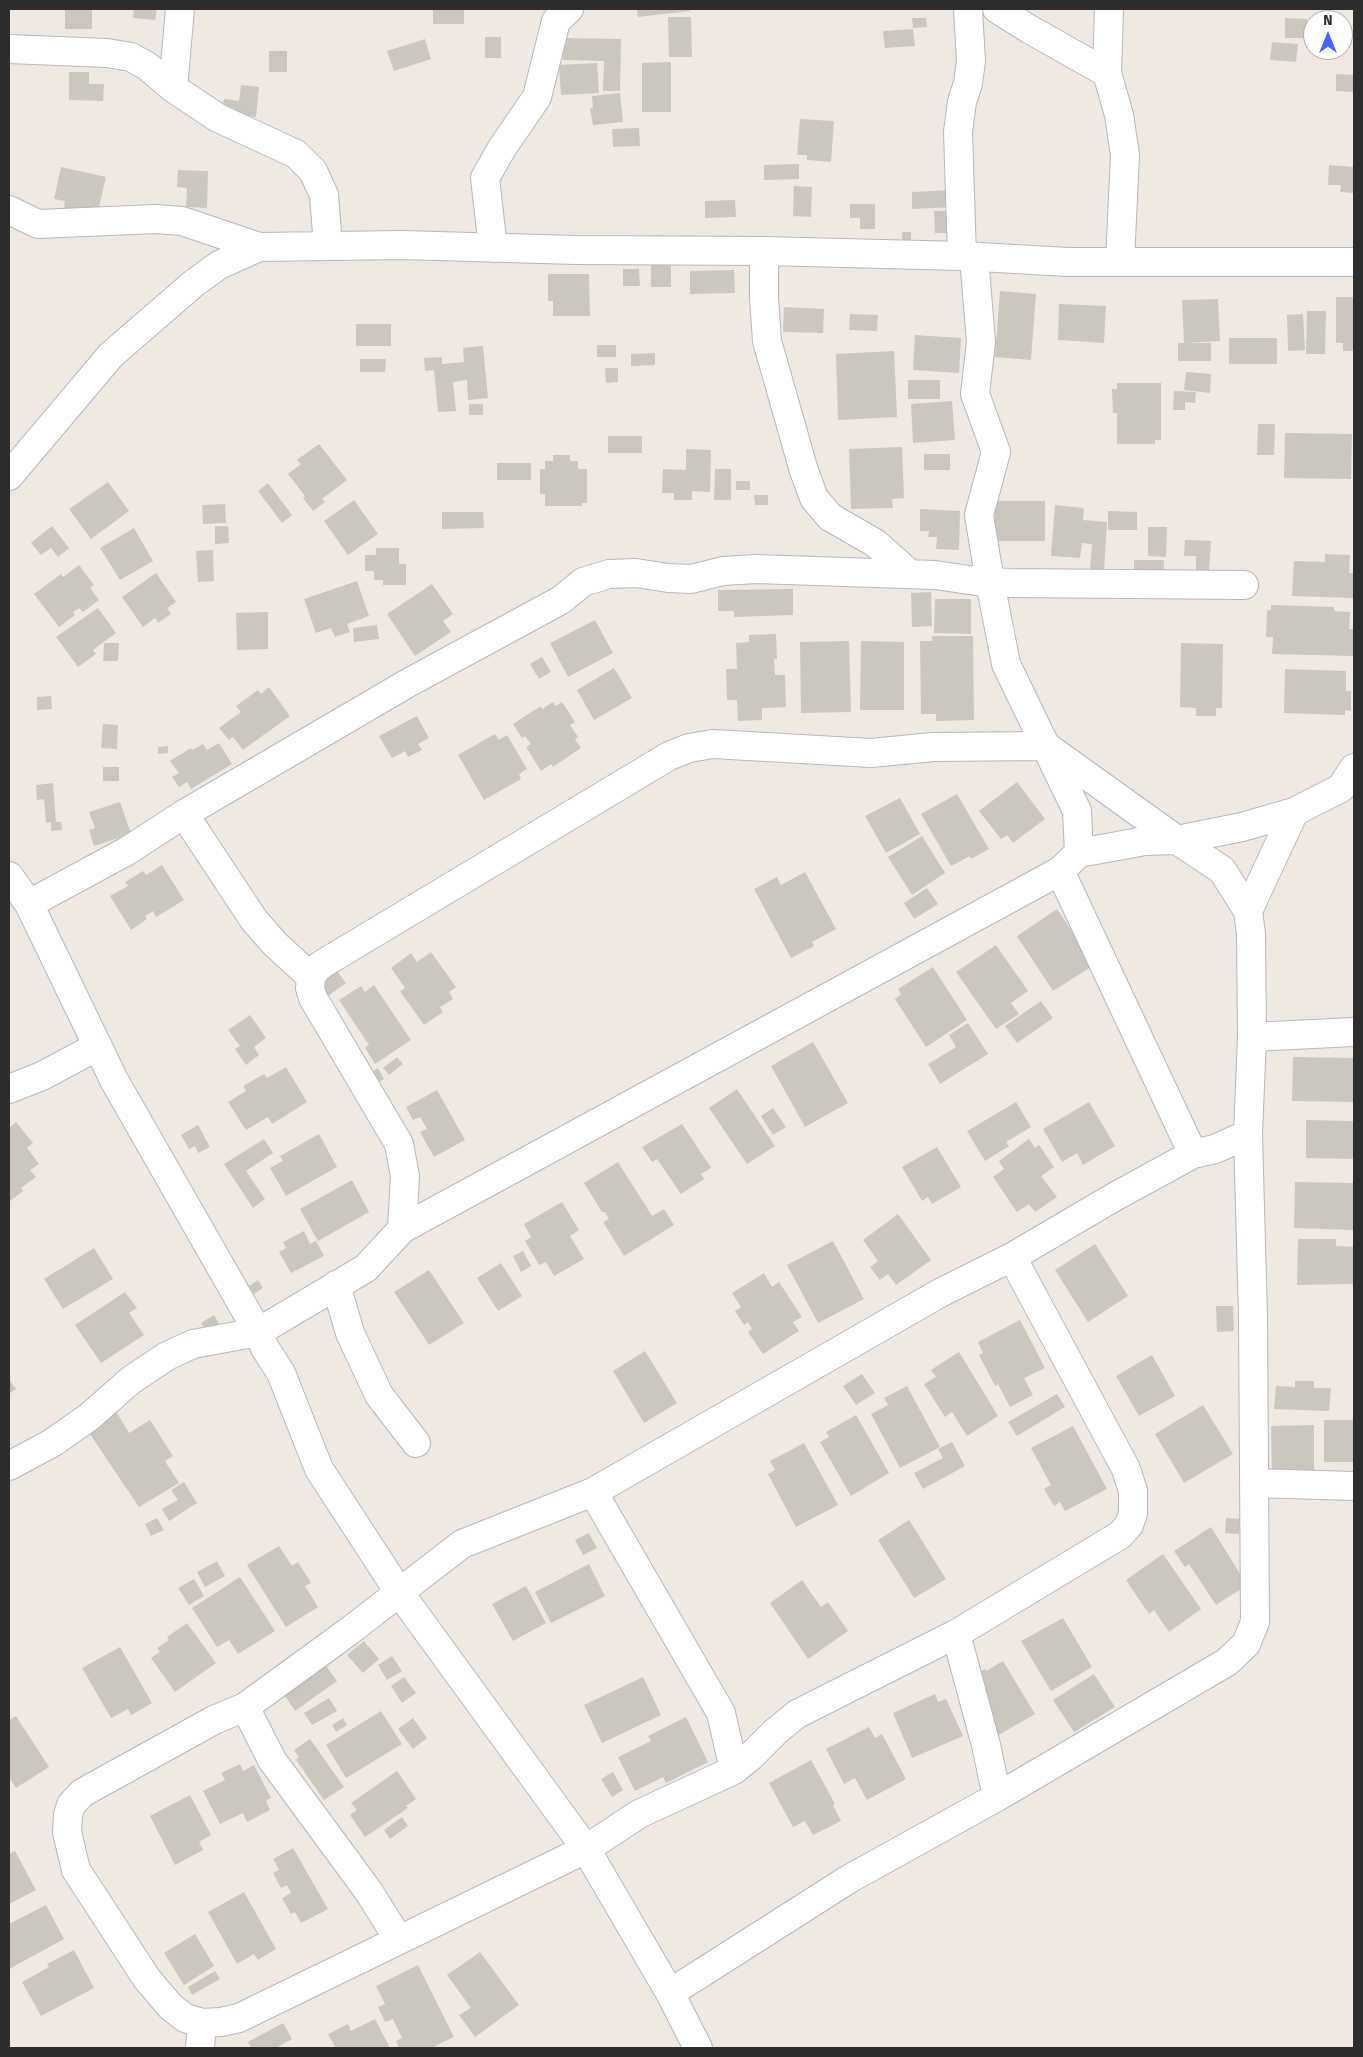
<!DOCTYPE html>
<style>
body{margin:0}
#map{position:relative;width:1363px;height:2057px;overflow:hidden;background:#efe9e1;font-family:"Fira Sans",sans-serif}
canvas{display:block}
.frame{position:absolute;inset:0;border:10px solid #2e2e2e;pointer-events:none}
.north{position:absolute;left:1303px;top:10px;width:50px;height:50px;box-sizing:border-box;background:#fff;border:1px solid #ababab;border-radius:50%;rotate:0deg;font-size:14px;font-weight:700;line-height:20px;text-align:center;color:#2e2e2e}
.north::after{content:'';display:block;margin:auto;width:18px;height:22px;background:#4264fb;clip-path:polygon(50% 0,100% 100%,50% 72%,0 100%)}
</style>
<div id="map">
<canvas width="1363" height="2057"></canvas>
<div class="frame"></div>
<div class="north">N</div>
</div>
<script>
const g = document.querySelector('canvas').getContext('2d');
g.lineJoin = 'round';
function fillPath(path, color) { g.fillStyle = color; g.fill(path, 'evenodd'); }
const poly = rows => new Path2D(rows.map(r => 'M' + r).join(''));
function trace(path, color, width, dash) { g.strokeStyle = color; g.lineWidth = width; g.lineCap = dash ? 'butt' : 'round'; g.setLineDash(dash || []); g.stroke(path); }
fillPath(poly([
 [134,9,157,9,155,20,133,18],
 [433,9,464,9,464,24,433,24],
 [637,9,690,9,690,11,638,17],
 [65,10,92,10,92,29,65,29],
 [668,17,691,17,692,57,669,57],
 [912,18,926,18,927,27,913,28],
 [1285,18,1307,19,1307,38,1285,38],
 [913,29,915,46,885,48,883,31],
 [485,37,501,37,501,58,485,58],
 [564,38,621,39,620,91,603,91,604,61,563,60],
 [425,39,431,59,394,71,387,51],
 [1272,42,1298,44,1296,62,1270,60],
 [269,51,287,51,287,72,269,72],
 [671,62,671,112,642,112,642,63],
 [597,63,599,93,561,95,559,65],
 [69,72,89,72,89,84,104,84,103,101,69,100],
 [1336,74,1354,75,1354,92,1336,91],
 [241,85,259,87,256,117,222,113,224,99,239,101],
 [620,93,623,122,593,125,590,108,593,108,592,96],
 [800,119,834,121,831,162,807,160,807,155,797,155],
 [639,128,640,146,613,147,612,129],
 [799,164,799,179,764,180,764,165],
 [1329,165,1354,167,1354,193,1340,192,1341,185,1328,185],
 [61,167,106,177,97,216,64,209,65,201,54,199],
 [178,170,208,171,207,208,186,207,187,188,177,187],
 [794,186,812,187,811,217,793,216],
 [952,190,953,207,912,209,912,192],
 [735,200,736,217,705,218,705,201],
 [850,204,875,204,875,229,860,229,860,218,850,218],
 [934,211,954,211,955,233,935,233],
 [902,232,911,232,911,243,902,243],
 [651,265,671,265,671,287,651,287],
 [623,269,639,269,640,286,623,286],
 [734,270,735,293,690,294,690,271],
 [548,274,589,274,590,316,553,316,553,301,548,301],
 [1000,291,1036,294,1031,360,995,357],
 [1336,297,1354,297,1354,351,1343,351,1343,343,1336,343],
 [1218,299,1220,341,1184,343,1182,300],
 [1059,304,1106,306,1104,343,1058,340],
 [784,307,824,309,823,333,783,332],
 [1307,311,1326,311,1325,354,1306,354],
 [850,314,878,315,877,331,849,330],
 [1303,314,1305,350,1288,351,1287,315],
 [356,324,391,324,391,346,356,346],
 [915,335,961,338,959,373,913,370],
 [1229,338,1277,338,1277,364,1229,364],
 [1178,343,1211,343,1211,361,1178,361],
 [597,345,616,345,616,357,597,357],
 [483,346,488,398,468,400,467,380,453,382,456,411,438,412,434,370,425,371,424,358,442,357,442,364,464,362,463,348],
 [894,351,897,417,838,420,836,354],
 [655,353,655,365,631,366,631,354],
 [360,359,386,359,385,372,360,372],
 [605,368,618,368,618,382,606,383],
 [1186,372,1211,374,1210,393,1184,390],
 [908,380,940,380,940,399,908,399],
 [1117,383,1161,383,1161,440,1155,440,1155,444,1117,444,1117,413,1113,413,1112,389,1117,389],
 [1174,391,1196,392,1195,403,1185,402,1185,410,1173,410],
 [952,401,955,440,913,443,911,404],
 [469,404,483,404,483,415,469,415],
 [1258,424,1275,424,1274,455,1257,455],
 [1285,433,1352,434,1351,479,1284,478],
 [608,436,642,436,642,453,608,453],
 [319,444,347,480,322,499,325,502,313,511,303,498,305,496,288,474,301,464,297,460],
 [902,447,904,498,892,499,893,508,851,509,849,449],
 [686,449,711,450,710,492,692,491,692,500,674,500,674,493,662,493,663,469,686,470],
 [924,454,950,454,950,470,924,470],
 [553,455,570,455,570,461,578,461,578,469,587,469,587,503,582,503,582,506,545,506,545,494,540,494,540,469,545,469,545,461,553,461],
 [497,463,531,463,531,480,497,480],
 [715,469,731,469,731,500,714,500],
 [736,481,750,481,750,490,736,490],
 [108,482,129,511,91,539,69,509],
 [268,483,292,515,282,523,258,491],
 [754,495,768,495,768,505,755,505],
 [354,500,378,534,348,555,324,521],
 [995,501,1045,501,1045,541,995,541],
 [225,504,226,523,203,524,202,505],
 [1055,505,1084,508,1083,520,1107,522,1104,571,1090,570,1092,544,1082,543,1080,558,1051,556],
 [920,509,960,511,959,550,936,549,937,537,928,537,929,531,920,531],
 [1108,511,1137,512,1137,530,1108,530],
 [442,512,483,512,484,528,442,529],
 [52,526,69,548,58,557,51,548,41,555,31,543],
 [215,526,228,526,229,543,215,544],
 [1148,527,1167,527,1166,557,1148,556],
 [134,528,153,561,120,580,100,548],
 [1185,540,1211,541,1209,570,1196,570,1196,556,1184,556],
 [376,548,399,548,399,564,406,564,406,585,383,585,383,580,374,580,374,571,365,571,365,555,376,555],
 [213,550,214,581,198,582,196,551],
 [1325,554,1350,555,1349,573,1354,573,1354,598,1292,596,1294,561,1325,562],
 [1134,560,1164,560,1163,578,1134,577],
 [79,565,94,585,90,588,99,600,83,612,79,608,73,612,75,615,59,627,34,594,61,574,63,577],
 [156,573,176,602,167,608,171,614,158,623,155,618,143,627,122,597],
 [357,581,369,616,347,624,350,632,335,637,331,628,316,633,304,599],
 [432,584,453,614,443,621,451,632,415,656,387,614],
 [793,589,793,615,734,617,734,611,718,611,718,590],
 [931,592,932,626,912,627,911,593],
 [935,599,971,599,971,634,934,633],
 [1271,605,1334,607,1334,611,1350,612,1349,629,1354,629,1354,656,1272,654,1273,637,1266,637,1267,610,1271,610],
 [98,608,116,633,93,650,96,654,78,667,56,637],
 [268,612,268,649,237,650,236,613],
 [595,620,613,653,568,677,550,643],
 [377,625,379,639,354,642,353,628],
 [776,634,777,659,774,659,775,675,785,675,786,707,762,708,762,720,738,721,737,700,727,700,726,669,737,669,736,643,749,642,749,635],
 [932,636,973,636,974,720,936,721,936,714,921,714,920,641,932,641],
 [849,641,851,712,801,713,800,642],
 [861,641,904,642,904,710,860,710],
 [104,643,119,643,118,661,103,661],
 [1181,643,1223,644,1222,708,1216,708,1216,716,1196,716,1196,708,1180,707],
 [542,657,551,672,539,679,530,664],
 [614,668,632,698,594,720,577,690],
 [1285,669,1346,671,1346,691,1351,691,1351,711,1345,710,1345,715,1284,713],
 [269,687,290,716,243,750,233,737,229,740,219,728,241,712,236,706,258,690,261,694],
 [51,696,52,709,37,710,37,697],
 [553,702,556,706,562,702,575,722,570,725,578,737,575,739,581,748,553,767,551,764,541,771,526,747,531,744,525,736,522,738,513,724,541,706,542,709],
 [417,716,429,738,418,744,422,750,408,757,405,751,392,758,379,736],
 [103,724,118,725,117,749,101,748],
 [495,734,499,740,507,735,527,769,519,774,521,779,484,800,458,755],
 [219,743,232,764,191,789,187,782,179,787,172,777,179,773,170,761,191,748,192,750,203,744,207,750],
 [168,746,168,753,158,754,158,747],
 [103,767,119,767,119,781,103,781],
 [1017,782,1045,819,1013,843,1007,835,1001,839,979,811],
 [53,783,56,822,61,822,62,830,51,831,51,822,46,823,44,799,37,800,36,785],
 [957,794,989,849,971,859,970,856,951,866,921,814],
 [900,798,920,834,886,853,865,816],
 [120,802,131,834,94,846,89,830,95,828,89,812],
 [922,836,945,873,912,895,888,857],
 [162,865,184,900,156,917,153,911,145,916,147,919,131,930,110,896,128,886,125,882,143,871,146,875],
 [805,872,836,929,812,942,814,946,791,958,754,889,777,877,781,885],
 [927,888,938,904,914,919,904,903],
 [1057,909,1094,965,1053,991,1017,936],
 [996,945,1028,991,1011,1003,1019,1014,996,1029,956,972],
 [431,952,456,987,449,992,453,999,440,1007,443,1012,424,1025,400,991,405,988,391,968,411,953,417,962],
 [933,967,967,1020,926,1047,895,999,901,994,898,989],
 [336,970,346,983,328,996,319,983],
 [374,985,411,1040,375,1064,365,1048,369,1045,339,1000,361,986,365,992],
 [1041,1001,1053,1018,1017,1043,1005,1026],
 [250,1015,266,1038,254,1047,259,1055,246,1065,235,1049,240,1046,228,1030],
 [968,1023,988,1054,940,1084,928,1064,956,1047,949,1035],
 [813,1042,848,1103,805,1127,771,1066],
 [397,1057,403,1064,389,1075,383,1068],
 [1293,1057,1354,1058,1354,1102,1292,1101],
 [286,1067,307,1102,272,1124,268,1117,246,1130,228,1102,246,1091,243,1086,264,1074,267,1078],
 [378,1068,384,1079,374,1085,368,1074],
 [737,1089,775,1146,747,1164,709,1108],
 [437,1090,465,1140,434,1157,420,1132,427,1129,420,1117,413,1120,406,1107],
 [1016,1102,1031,1127,1006,1142,1009,1146,985,1161,967,1131],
 [1089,1102,1115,1146,1083,1165,1077,1153,1062,1162,1043,1129],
 [773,1108,786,1127,773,1135,761,1116],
 [1306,1120,1354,1121,1354,1159,1306,1158],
 [16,1122,33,1143,27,1148,39,1164,30,1170,36,1177,21,1188,23,1191,9,1202,9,1128],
 [682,1124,711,1168,701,1174,704,1179,681,1194,657,1159,652,1162,642,1147],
 [198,1125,210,1147,198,1153,195,1146,189,1149,181,1135],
 [319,1134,337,1167,286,1196,270,1168,283,1161,280,1156],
 [264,1139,273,1153,246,1171,265,1199,253,1208,224,1164],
 [1029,1139,1035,1148,1039,1145,1054,1167,1041,1176,1057,1197,1035,1212,1029,1204,1017,1212,993,1177,1004,1169,999,1161],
 [937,1147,961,1187,932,1204,928,1197,922,1201,902,1167],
 [618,1162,652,1216,664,1209,674,1225,624,1256,603,1222,609,1219,605,1212,602,1212,584,1183],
 [352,1180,369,1212,318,1241,300,1209],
 [1295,1182,1354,1183,1354,1230,1294,1228],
 [562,1202,579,1230,570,1236,584,1259,554,1276,546,1262,539,1265,525,1241,531,1237,524,1224],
 [898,1214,931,1260,896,1285,888,1274,880,1280,870,1267,878,1261,863,1240],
 [304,1231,310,1244,316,1241,324,1256,291,1273,279,1252,286,1248,283,1242],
 [1298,1239,1336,1239,1336,1246,1354,1247,1354,1284,1297,1285],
 [833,1241,864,1299,818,1323,787,1265],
 [1095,1244,1128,1296,1088,1322,1055,1270],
 [94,1248,113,1279,63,1309,44,1279],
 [523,1251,531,1266,521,1272,513,1256],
 [501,1263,522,1296,498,1311,477,1278],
 [429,1270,464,1323,429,1345,394,1292],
 [764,1273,772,1287,779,1282,802,1317,793,1322,799,1331,763,1354,748,1332,752,1329,748,1322,744,1325,735,1311,741,1307,732,1293],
 [258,1280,263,1288,254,1294,249,1286],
 [125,1292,137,1308,129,1313,144,1335,101,1363,75,1325],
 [1216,1306,1233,1306,1234,1331,1217,1332],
 [214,1315,223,1330,210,1338,201,1323],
 [1020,1320,1045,1368,1024,1378,1033,1395,1010,1407,998,1384,995,1386,979,1355,983,1353,978,1342],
 [645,1351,677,1403,644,1423,613,1371],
 [959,1352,998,1416,967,1436,952,1412,945,1417,924,1384,936,1377,931,1370],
 [1152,1355,1175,1396,1139,1416,1116,1376],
 [862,1374,875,1393,856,1405,843,1386],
 [9,1379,16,1389,9,1394],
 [1295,1381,1314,1381,1314,1388,1331,1388,1329,1411,1274,1409,1276,1386,1295,1387],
 [907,1386,940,1447,900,1468,871,1414,888,1405,884,1398],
 [1057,1394,1065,1407,1017,1436,1008,1422],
 [1203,1405,1233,1454,1184,1483,1155,1434],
 [117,1413,129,1433,150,1420,173,1456,165,1461,179,1483,139,1507,88,1431],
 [856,1415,889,1473,851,1496,820,1442,829,1437,826,1432],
 [1324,1420,1354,1420,1354,1462,1324,1462],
 [1314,1425,1314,1471,1272,1472,1271,1426],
 [1073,1426,1107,1489,1065,1511,1060,1502,1054,1506,1044,1489,1051,1485,1031,1448],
 [952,1442,965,1466,923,1489,914,1473,943,1458,938,1449],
 [804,1443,838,1505,796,1527,768,1474,775,1470,770,1461],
 [184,1482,197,1503,169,1521,162,1509,178,1500,171,1490],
 [157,1518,164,1530,151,1536,145,1524],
 [1226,1518,1240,1519,1239,1534,1225,1533],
 [909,1520,946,1579,914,1598,878,1540],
 [1211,1527,1247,1585,1216,1605,1189,1564,1185,1567,1174,1551],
 [589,1533,597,1548,583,1555,575,1540],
 [279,1546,292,1566,298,1562,311,1583,305,1586,318,1607,286,1627,247,1565],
 [1163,1554,1201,1609,1169,1632,1154,1610,1149,1614,1126,1580],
 [217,1561,225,1576,205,1587,197,1572],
 [589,1564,605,1596,551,1623,535,1592],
 [240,1577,275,1631,238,1654,229,1640,217,1647,192,1608],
 [194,1579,204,1596,189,1605,178,1588],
 [802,1580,821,1607,828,1602,848,1631,808,1659,770,1603],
 [526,1586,546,1623,513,1641,492,1604],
 [1063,1618,1092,1667,1051,1691,1021,1641],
 [187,1623,216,1663,175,1692,151,1658,160,1652,157,1648,169,1640,167,1637],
 [364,1641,379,1659,363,1673,347,1655],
 [120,1647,152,1703,131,1715,128,1709,111,1718,82,1668],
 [392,1656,402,1671,387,1680,378,1665],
 [1003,1661,1035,1714,995,1737,963,1682,985,1669,986,1671],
 [324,1663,337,1681,295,1711,283,1693],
 [1094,1674,1115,1707,1074,1732,1053,1700],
 [404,1677,416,1693,402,1703,391,1686],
 [643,1677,661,1715,602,1743,584,1705],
 [935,1694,938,1702,946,1699,963,1736,912,1758,893,1713],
 [329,1698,337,1711,312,1725,304,1713],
 [381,1711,402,1744,346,1778,326,1745],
 [16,1716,49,1767,16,1788,9,1777,9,1720],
 [686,1717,708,1762,666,1783,663,1777,635,1791,618,1757,651,1741,648,1736],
 [343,1718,347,1725,336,1732,332,1725],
 [413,1718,427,1738,413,1749,398,1729],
 [869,1727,875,1738,882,1734,906,1779,867,1800,855,1778,844,1784,826,1749],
 [310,1739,344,1787,324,1800,296,1760,299,1757,294,1750],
 [811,1760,835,1804,833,1805,841,1821,813,1835,805,1821,793,1827,769,1783],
 [240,1764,243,1771,254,1765,271,1798,266,1801,270,1810,247,1822,243,1813,220,1824,203,1791,225,1780,221,1773],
 [397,1771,416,1799,406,1806,408,1808,365,1837,350,1815,357,1810,351,1803],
 [613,1772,623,1790,612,1797,601,1779],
 [190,1795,211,1835,199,1842,203,1850,175,1865,150,1816],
 [402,1817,408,1826,390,1839,384,1830],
 [293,1848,328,1909,301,1923,295,1912,291,1914,282,1898,291,1893,287,1885,281,1888,273,1873,279,1870,273,1859],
 [15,1851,36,1890,9,1904,9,1854],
 [244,1892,276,1949,258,1960,254,1954,237,1964,208,1912],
 [46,1905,64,1939,9,1969,9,1924],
 [195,1934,214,1966,184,1985,164,1953],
 [74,1950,94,1988,41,2016,22,1982,49,1967,47,1964],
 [480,1952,519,2005,475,2037,459,2015,471,2008,447,1975],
 [418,1965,454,2037,431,2048,399,2048,396,2041,402,2038,393,2019,385,2022,378,2007,385,2004,376,1986],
 [215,1971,220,1979,192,1995,188,1987],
 [375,2019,390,2048,336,2048,328,2034,348,2024,351,2031],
 [283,2023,292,2039,276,2048,251,2048,248,2042]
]), '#cbc7bf');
const street = poly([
 [997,9,1029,29,1107,73],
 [1109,9,1107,73,1119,115,1125,155,1120,261],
 [9,49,107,53,131,57,147,66,173,88,218,118,296,154,313,171,324,195,328,246],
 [173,88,180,9],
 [9,210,38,224,156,219,182,221,259,247,402,245,576,250,764,251,962,256,1068,262,1354,262],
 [493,248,485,178,502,148,537,97,556,21,569,9],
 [764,251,764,298,767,341,804,471,814,498,830,517,875,543,910,574],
 [962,256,958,132,962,102,968,83,971,61,968,9],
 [9,476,111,355,193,284,219,265,259,247],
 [184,814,254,920,275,944,311,977],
 [1079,853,1145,841,1177,840,1242,827,1294,812],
 [1060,871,1193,1154],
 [9,876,29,904,114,1080,258,1332,265,1348,281,1373,319,1469,399,1592,586,1849,670,1993,698,2048],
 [29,904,127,851,184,814,408,683,561,600,583,582,609,574,636,573,668,578,691,579,723,571,756,569,935,575,976,581,1010,583,1244,585],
 [1252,1037,1354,1032],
 [9,1089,42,1076,98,1046],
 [402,1229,405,1176,399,1144,313,998,310,988,311,977,317,968,324,963,669,756,689,748,713,744,871,753,933,747,1046,746,1177,840,1222,870,1248,911],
 [1012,1257,1126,1469,1133,1491,1133,1513,1129,1525,1120,1535,956,1634,797,1714,775,1732,750,1757,734,1770,639,1814,586,1849,239,2018,221,2022,202,2023,185,2018,171,2007,147,1979,76,1870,67,1832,68,1815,71,1805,82,1793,214,1720,245,1707,348,1632,462,1544,593,1492,940,1293,1012,1257,1116,1196,1193,1154,1215,1149,1248,1134],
 [336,1285,350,1333,379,1395,416,1443],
 [9,1466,52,1443,89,1417,131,1380,167,1356,193,1344,258,1332,366,1268,402,1229,1060,871,1079,853,1077,811,1006,664,990,582,979,515,996,452,975,394,981,342,974,257],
 [1254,1483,1354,1486],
 [593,1492,721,1713,734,1770],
 [956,1634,986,1745,997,1797],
 [245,1707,272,1760,369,1892,399,1940],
 [670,1993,849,1879,997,1797,1227,1662,1246,1644,1255,1622,1253,1317,1248,1134,1252,1037,1251,934,1248,911,1294,812,1341,788,1354,768],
 [200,2048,202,2023]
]);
trace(street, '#b4b7c1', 30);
trace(street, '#fff', 28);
</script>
